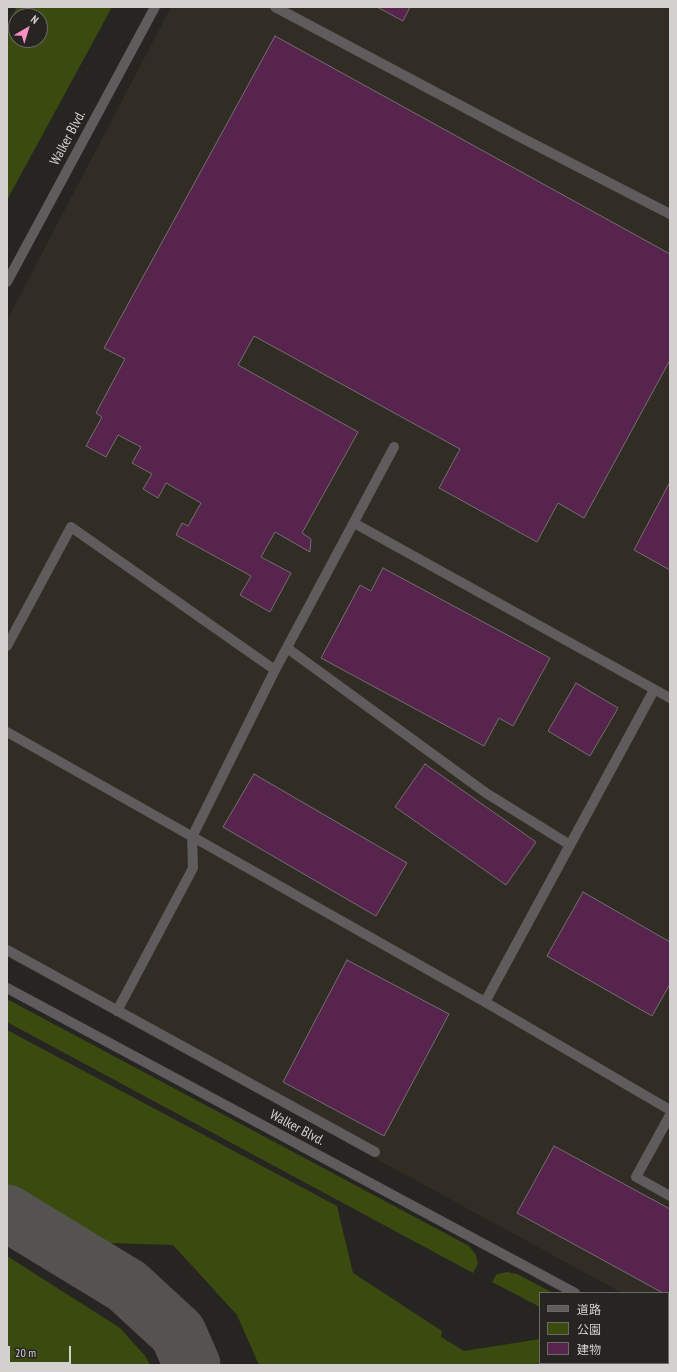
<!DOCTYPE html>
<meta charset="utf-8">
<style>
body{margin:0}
#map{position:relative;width:677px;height:1372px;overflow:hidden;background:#272522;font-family:"PT Sans Narrow","Noto Sans JP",sans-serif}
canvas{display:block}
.frame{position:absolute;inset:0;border:8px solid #d2d1cf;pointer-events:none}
.legend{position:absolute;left:539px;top:1292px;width:130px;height:72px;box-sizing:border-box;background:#272522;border:1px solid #6b6a67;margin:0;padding:5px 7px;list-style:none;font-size:12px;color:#d2d1cf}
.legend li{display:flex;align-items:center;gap:8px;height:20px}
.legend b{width:20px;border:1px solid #6b6a67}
.north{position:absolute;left:8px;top:8px;width:40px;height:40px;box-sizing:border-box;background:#272522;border:1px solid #6b6a67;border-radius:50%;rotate:38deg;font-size:11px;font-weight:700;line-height:16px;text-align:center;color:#d2d1cf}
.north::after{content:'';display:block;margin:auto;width:14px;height:18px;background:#fb8fc5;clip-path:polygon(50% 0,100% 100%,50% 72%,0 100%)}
.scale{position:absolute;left:8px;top:1346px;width:63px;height:18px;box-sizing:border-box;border:2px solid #d2d1cf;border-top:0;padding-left:5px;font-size:12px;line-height:14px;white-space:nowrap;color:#d2d1cf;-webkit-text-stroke:3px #272522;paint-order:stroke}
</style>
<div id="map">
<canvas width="677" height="1372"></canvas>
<div class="frame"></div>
<ul class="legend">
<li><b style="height:5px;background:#5e5c5c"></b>道路</li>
<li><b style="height:11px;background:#3b4a0f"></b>公園</li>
<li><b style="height:11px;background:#57244d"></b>建物</li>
</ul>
<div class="north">N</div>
<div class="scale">20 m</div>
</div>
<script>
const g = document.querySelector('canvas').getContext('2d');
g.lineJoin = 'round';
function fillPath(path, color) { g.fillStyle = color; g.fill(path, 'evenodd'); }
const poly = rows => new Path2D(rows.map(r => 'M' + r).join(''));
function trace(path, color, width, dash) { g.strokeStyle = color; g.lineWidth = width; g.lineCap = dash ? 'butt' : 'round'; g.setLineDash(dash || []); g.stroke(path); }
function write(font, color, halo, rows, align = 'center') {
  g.font = font + ' "PT Sans Narrow",sans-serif'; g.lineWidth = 4; g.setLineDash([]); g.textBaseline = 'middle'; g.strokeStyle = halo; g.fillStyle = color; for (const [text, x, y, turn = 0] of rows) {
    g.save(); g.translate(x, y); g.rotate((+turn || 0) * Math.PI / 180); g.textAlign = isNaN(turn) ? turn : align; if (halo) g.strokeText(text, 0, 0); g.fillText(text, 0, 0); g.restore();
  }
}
fillPath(poly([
 [171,7,670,7,670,1319,668,1318,668,1293,622,1293,7,957,7,320]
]), '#312d24');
fillPath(poly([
 [17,7,112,7,7,200,7,26],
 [16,16,40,16,40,40,16,40],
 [7,999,469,1246,476,1255,478,1264,473,1273,7,1022],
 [7,1030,337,1206,353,1273,442,1331,441,1337,464,1351,540,1339,540,1363,607,1363,610,1365,259,1365,237,1315,173,1245,110,1243,7,1185],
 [7,1256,120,1328,146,1357,150,1365,7,1365],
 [507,1272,517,1274,553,1293,540,1293,540,1307,492,1282,497,1274]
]), '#3b4a0f');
trace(poly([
 [7,1213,127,1286,178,1333,192,1365]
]), '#555350', 57);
const building = poly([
 [377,7,410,7,403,21,377,7],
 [275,36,670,254,670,360,584,518,558,503,537,542,439,488,460,449,254,336,238,365,358,432,302,533,311,539,310,552,275,532,261,557,291,573,270,612,240,595,251,576,176,535,182,523,188,526,201,503,166,483,158,498,143,489,152,474,132,463,141,447,118,435,106,457,86,446,102,417,96,413,125,359,104,348,275,36],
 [670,482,670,570,634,550,670,482],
 [383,568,550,658,513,726,499,718,484,746,321,658,360,585,371,591,383,568],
 [576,683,618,708,590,756,548,731,576,683],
 [425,764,536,842,506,885,395,807,425,764],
 [254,774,407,863,376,916,223,827,254,774],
 [583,892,670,942,670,984,652,1016,547,956,583,892],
 [347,960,449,1014,384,1136,283,1082,347,960],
 [554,1146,670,1209,670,1297,668,1295,668,1293,663,1293,517,1213,554,1146]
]);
fillPath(building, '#57244d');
trace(building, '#726e71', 1);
trace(poly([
 [275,7,518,136,670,214],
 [7,282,155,7],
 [354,523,670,698],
 [7,646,71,527,275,670],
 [287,648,486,793,570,845],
 [7,732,485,1002,670,1110],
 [7,950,375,1152],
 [7,988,575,1293],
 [485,1002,654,690],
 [117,1011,193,868,192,837,275,670,394,447],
 [670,1115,636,1177,670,1196],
 [668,1343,670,1344]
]), '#5e5c5c', 10);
write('14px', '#d2d1cf', '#272522', [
 ["Walker Blvd.",68,138,-62],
 ["Walker Blvd.",297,1128,28]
]);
</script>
